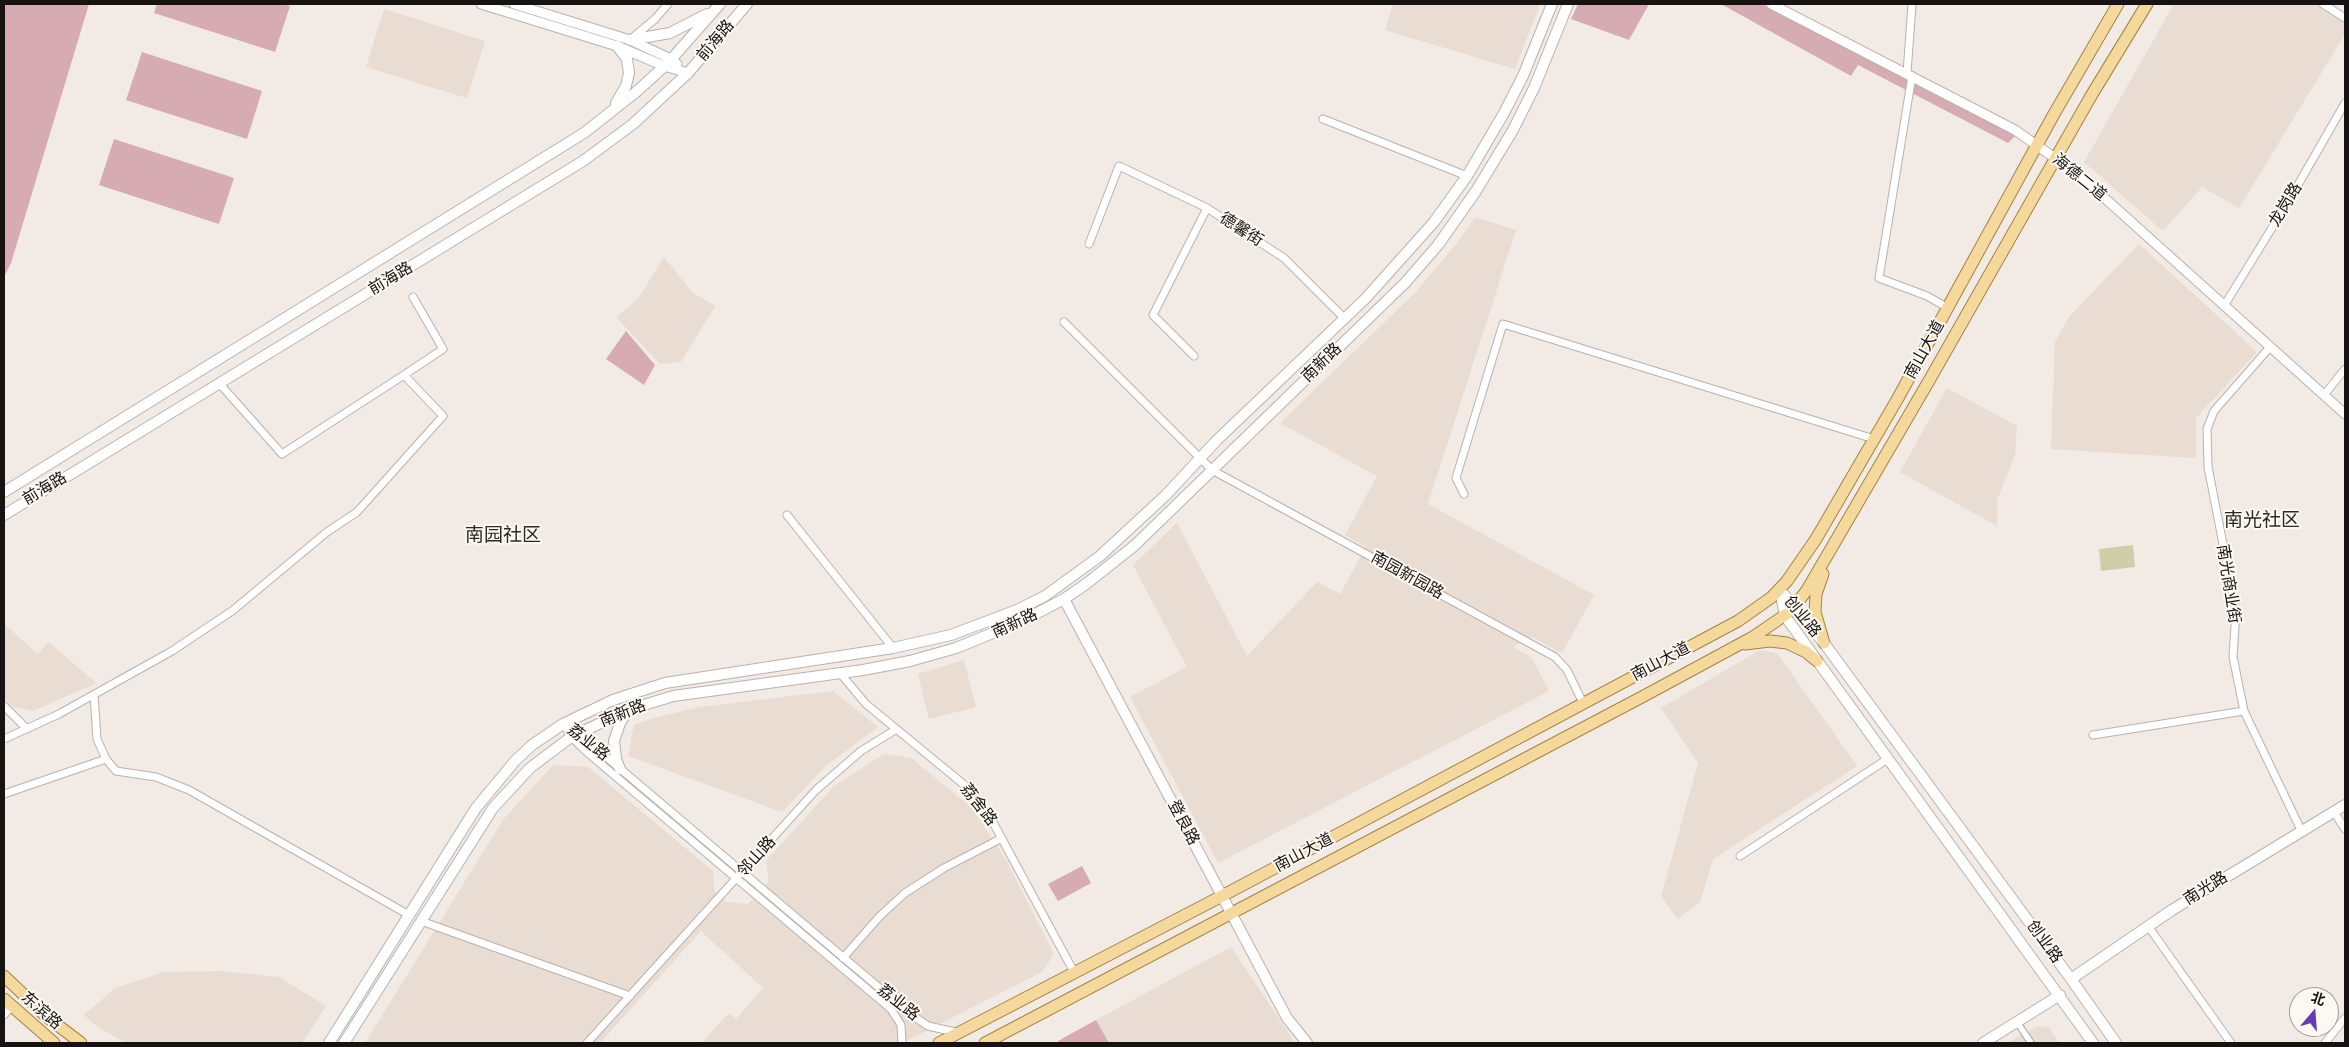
<!DOCTYPE html>
<meta charset="utf-8">
<style>
body{margin:0}
#map{position:relative;width:2349px;height:1047px;overflow:hidden;background:#f1eae5;font-family:"DM Sans","Noto Sans SC",sans-serif}
canvas{display:block}
.frame{position:absolute;inset:0;border:5px solid #161312;pointer-events:none}
.north{position:absolute;left:2289px;top:987px;width:50px;height:50px;box-sizing:border-box;background:#fef8f3;border:1px solid #a19c99;border-radius:50%;rotate:18deg;font-size:14px;font-weight:700;line-height:20px;text-align:center;color:#161312}
.north::after{content:'';display:block;margin:auto;width:18px;height:22px;background:#623db5;clip-path:polygon(50% 0,100% 100%,50% 72%,0 100%)}
</style>
<div id="map">
<canvas width="2349" height="1047"></canvas>
<div class="frame"></div>
<div class="north">北</div>
</div>
<script>
const g = document.querySelector('canvas').getContext('2d');
g.lineJoin = 'round';
function fillPath(path, color) { g.fillStyle = color; g.fill(path, 'evenodd'); }
const poly = rows => new Path2D(rows.map(r => 'M' + r).join(''));
function trace(path, color, width, dash) { g.strokeStyle = color; g.lineWidth = width; g.lineCap = dash ? 'butt' : 'round'; g.setLineDash(dash || []); g.stroke(path); }
function write(font, color, halo, rows, align = 'center') {
  g.font = font + ' "DM Sans","Noto Sans SC",sans-serif'; g.lineWidth = 4; g.setLineDash([]); g.textBaseline = 'middle'; g.strokeStyle = halo; g.fillStyle = color; for (const [text, x, y, turn = 0] of rows) {
    g.save(); g.translate(x, y); g.rotate((+turn || 0) * Math.PI / 180); g.textAlign = isNaN(turn) ? turn : align; if (halo) g.strokeText(text, 0, 0); g.fillText(text, 0, 0); g.restore();
  }
}
fillPath(poly([
 [1393,4,1537,4,1539,7,1515,69,1385,30],
 [2174,4,2315,4,2345,21,2345,34,2239,208,2202,187,2163,231,2084,162],
 [384,9,485,41,467,98,366,67],
 [1475,217,1516,230,1428,504,1594,595,1562,653,1532,637,1513,647,1532,658,1549,691,1218,863,1130,697,1187,667,1133,565,1177,523,1247,656,1317,582,1340,594,1366,547,1345,535,1377,476,1280,423,1416,292,1457,243],
 [2139,244,2257,352,2196,418,2196,458,2051,449,2055,342,2069,317],
 [664,257,692,292,715,306,681,362,660,364,616,317,638,299],
 [1947,388,2017,426,2015,455,1997,500,1997,526,1900,472],
 [4,624,38,654,49,642,96,683,33,711,12,706,4,698],
 [1760,650,1777,653,1857,766,1713,859,1700,902,1678,919,1661,897,1698,763,1661,708],
 [964,660,976,707,929,719,918,674],
 [833,691,878,727,827,765,782,812,628,756,634,725,654,718,700,707],
 [884,754,911,758,972,808,1005,858,1054,954,1042,972,902,1043,701,1043,729,1013,736,1019,763,988,701,931,600,1043,365,1043,503,820,553,765,588,767,713,871,714,890,726,902,748,904,769,881,766,861,834,786],
 [1231,947,1295,1043,1109,1043,1096,1020],
 [221,971,279,977,326,1006,302,1043,125,1043,94,1024,84,1015,115,988,164,972],
 [2038,1026,2049,1028,2059,1043,2007,1043]
]), '#e9dcd2');
fillPath(poly([
 [4,4,89,4,11,263,4,277],
 [157,4,283,4,290,6,275,52,154,13],
 [1578,4,1649,4,1629,40,1571,19],
 [1721,4,1762,4,1903,75,2015,136,2008,143,1858,65,1851,76],
 [142,52,262,91,247,139,126,100],
 [114,139,234,178,219,224,99,185],
 [626,331,655,365,644,385,606,359],
 [1082,866,1091,883,1058,901,1048,884],
 [1096,1020,1109,1043,1059,1043,1058,1041]
]), '#d7abb2');
fillPath(poly([
 [2133,545,2135,567,2101,571,2099,549]
]), '#cecea8');
const pedestrian = poly([
 [2017,1022,2031,1043]
]);
const minor = poly([
 [2323,4,2345,18],
 [631,39,655,19,668,4],
 [1907,73,1912,4],
 [1912,76,1879,278,1927,296,1948,308],
 [1323,119,1467,176],
 [1089,244,1119,166,1207,208,1284,258,1344,318],
 [2224,306,2291,197,2345,103],
 [1064,322,1212,470,1555,657,1567,670,1583,703],
 [2270,347,2214,411,2207,429,2208,467,2236,611,2233,657,2244,711,2301,830],
 [1194,356,1153,315,1207,208],
 [219,383,282,454,404,375],
 [2324,395,2345,369],
 [1464,494,1456,478,1503,324,1874,439],
 [787,515,893,648],
 [840,673,866,704,962,783,976,798,989,815,1074,972],
 [94,695,97,739,106,759],
 [4,706,27,729],
 [563,724,578,733,909,1013,928,1026,955,1032],
 [564,724,571,737,588,753,891,1009,901,1025,902,1043],
 [2093,735,2244,711],
 [4,739,59,714,172,651,232,611,327,532,357,512,443,416,404,375,443,349,413,297],
 [4,794,106,759,116,771,156,777,189,790,409,915],
 [2334,812,2345,829],
 [1740,856,1889,758],
 [421,921,630,996],
 [2148,926,2231,1043],
 [843,958,879,917,905,893,944,868,1002,838],
 [4,1015,11,1007],
 [587,1043,816,790,861,751,895,730],
 [2325,1043,2345,1018]
]);
const tertiary = poly([
 [481,4,617,46,664,66,688,73],
 [514,4,630,40,671,59,677,64],
 [1771,4,2015,130,2079,175,2345,414]
]);
const secondary = poly([
 [630,40,670,33,707,14],
 [616,103,626,86,629,73,627,59,617,46],
 [4,492,584,133,636,92,668,63,720,4],
 [4,515,583,161,633,124,688,73,747,4],
 [1780,590,1824,643,2071,979,2116,1043],
 [1780,590,1785,616,2093,1043],
 [1064,599,1287,1018,1307,1043],
 [620,769,616,759,614,741,620,723,628,710],
 [2071,979,2172,910,2345,805],
 [329,1043,476,808,515,761,532,745,563,724,613,700,665,683,893,648,951,635,1017,610,1045,596,1100,556,1166,495,1217,440,1366,298,1434,222,1467,176,1504,113,1523,76,1552,4],
 [344,1043,493,808,530,768,571,737,628,710,673,696,863,670,910,661,956,648,1022,621,1064,599,1086,584,1134,546,1405,283,1438,245,1476,191,1513,130,1534,88,1568,4],
 [1983,1043,2060,995]
]);
const primary = poly([
 [1823,574,1816,594,1815,612,1824,643],
 [1745,644,1770,641,1787,643,1806,652,1817,661],
 [4,976,47,1017,81,1043],
 [4,999,54,1043],
 [939,1043,1222,896,1738,621,1772,597,1787,581,1816,539,1898,398,2054,114,2118,4],
 [985,1043,1642,697,1753,637,1791,611,1807,590,1930,379,2091,96,2147,4]
]);
trace(pedestrian, '#b9b2ae', 8);
trace(minor, '#b9b2ae', 9);
trace(tertiary, '#b9b2ae', 11);
trace(secondary, '#b9b2ae', 12);
trace(primary, '#a38341', 13);
trace(pedestrian, '#fff', 5.5);
trace(minor, '#fff', 7);
trace(tertiary, '#fff', 9);
trace(secondary, '#fff', 10);
trace(primary, '#f5d99c', 11);
write('16px', '#161312', '#fef8f3', [
 ["前海路",716,41,-50],
 ["海德二道",2079,178,39],
 ["龙岗路",2286,205,-59],
 ["德馨街",1241,230,33],
 ["前海路",391,279,-31],
 ["南山大道",1925,350,-61],
 ["南新路",1322,363,-44],
 ["前海路",45,489,-31],
 ["南园新园路",1407,576,29],
 ["南光商业街",2228,584,81],
 ["创业路",1802,617,51],
 ["南新路",1015,624,-25],
 ["南山大道",1661,662,-28],
 ["南新路",623,714,-22],
 ["荔业路",588,743,38],
 ["荔舍路",978,805,52],
 ["登良路",1183,823,62],
 ["南山大道",1304,853,-28],
 ["邻山路",757,857,-48],
 ["南光路",2206,889,-32],
 ["创业路",2044,942,54],
 ["荔业路",898,1003,38],
 ["东滨路",41,1011,41]
]);
write('19px', '#2d2824', '#fef8f3', [
 ["南光社区",2262,521],
 ["南园社区",503,536]
]);
</script>
